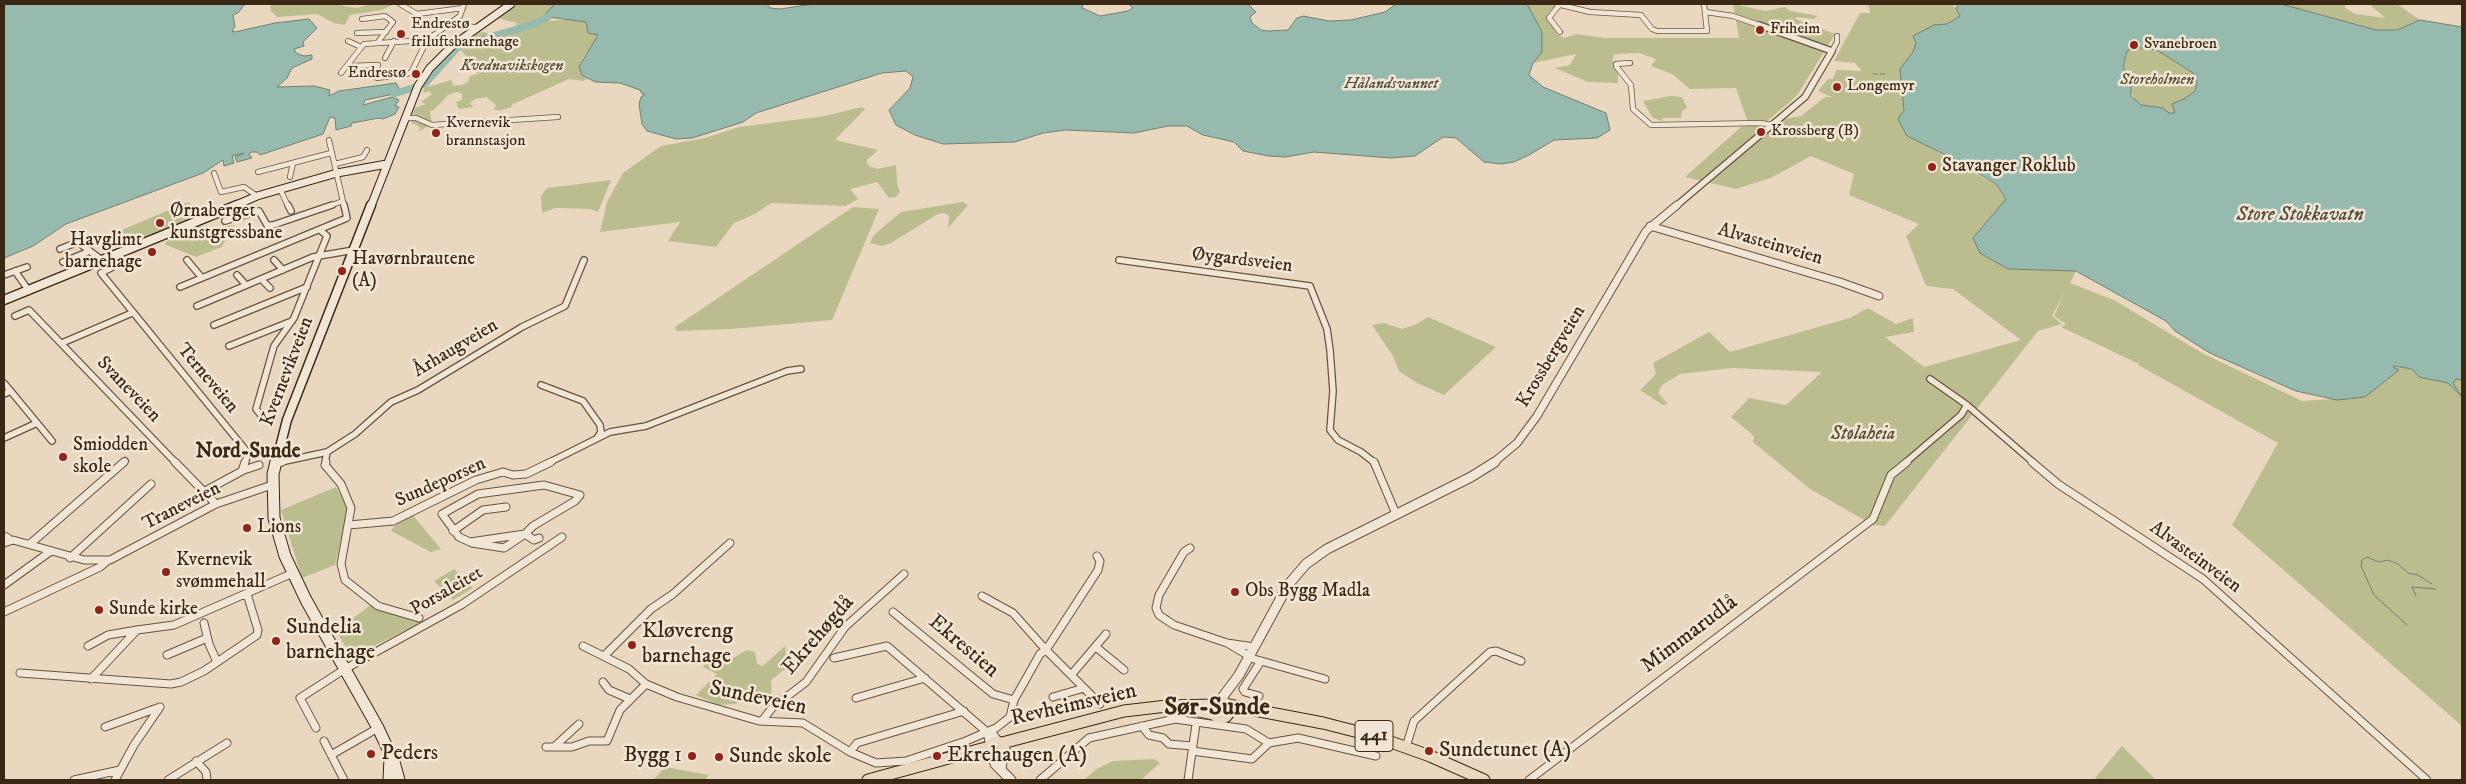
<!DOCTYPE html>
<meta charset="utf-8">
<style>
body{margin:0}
#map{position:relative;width:2466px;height:784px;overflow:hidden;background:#e9d8bf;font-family:"IM FELL DW Pica",serif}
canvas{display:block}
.frame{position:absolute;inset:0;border:5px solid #3a2814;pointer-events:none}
</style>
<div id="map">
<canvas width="2466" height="784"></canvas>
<div class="frame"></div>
</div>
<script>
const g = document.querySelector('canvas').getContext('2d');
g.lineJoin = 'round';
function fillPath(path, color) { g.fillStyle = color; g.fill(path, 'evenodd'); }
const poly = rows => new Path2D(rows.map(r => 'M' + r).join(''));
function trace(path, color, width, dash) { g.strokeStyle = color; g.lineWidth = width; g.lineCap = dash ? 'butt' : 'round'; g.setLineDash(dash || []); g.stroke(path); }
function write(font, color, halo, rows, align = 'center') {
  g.font = font + ' "IM FELL DW Pica",serif'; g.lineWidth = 5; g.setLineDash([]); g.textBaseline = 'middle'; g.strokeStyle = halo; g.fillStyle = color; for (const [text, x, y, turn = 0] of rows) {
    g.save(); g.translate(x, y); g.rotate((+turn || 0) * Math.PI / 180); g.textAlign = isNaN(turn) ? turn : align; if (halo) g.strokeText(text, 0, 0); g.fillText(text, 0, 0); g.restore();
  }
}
fillPath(poly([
 [270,4,344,4,343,6,357,8,371,4,395,4,381,10,350,15,345,25,334,23,317,14,277,17,271,11],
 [512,4,555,4,546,13,548,17,554,17,542,22,571,19,586,22,588,33,598,34,596,40,583,58,582,75,589,78,583,81,569,79,511,105,512,107,499,111,494,109,496,105,486,97,475,99,470,103,473,107,459,109,456,102,462,100,462,94,457,92,448,95,434,110,430,111,432,124,419,131,420,127,411,123,411,121,417,115,412,114,415,108,426,104,421,102,432,94,429,91,423,93,424,88,451,80,453,86,462,85,468,82,470,76,478,74,474,68,462,69,469,60,459,48,466,39,483,32,492,34,516,27,517,23,493,17],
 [1527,4,1557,4,1547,15,1557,34,1564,38,1577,34,1605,38,1739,38,1733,4,1766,11,1785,7,1790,11,1818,16,1814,19,1797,17,1795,19,1835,34,1798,94,1791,101,1767,121,1747,120,1736,88,1690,89,1672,74,1651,66,1656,59,1639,53,1615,54,1612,60,1618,75,1618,83,1588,82,1555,68,1570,65,1576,54,1533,63,1542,52,1542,32],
 [1868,4,1955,4,1953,7,1956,8,1960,16,1947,24,1934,25,1913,36,1916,43,1913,52,1901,69,1904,110,1931,148,1996,185,2006,200,1973,238,2008,269,2076,271,2070,283,2114,300,2202,353,2302,401,2365,397,2398,370,2393,367,2394,366,2412,369,2419,377,2448,383,2456,378,2462,380,2462,726,2232,525,2278,443,2138,365,2139,361,2137,363,2061,327,2066,324,2054,316,2064,293,2052,316,2062,324,2038,331,1885,526,1873,525,1810,489,1753,442,1754,436,1731,417,1749,398,1786,405,1822,372,1732,368,1680,374,1662,385,1658,393,1668,404,1663,405,1640,390,1656,374,1653,363,1709,332,1730,352,1850,318,1868,308,1896,324,1913,318,1914,332,1885,337,1924,367,2021,340,1953,289,1926,286,1906,236,1919,224,1849,195,1854,174,1811,156,1771,178,1736,189,1685,177,1741,127,1801,116,1825,97,1832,97,1818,91,1828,79,1833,79,1836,70,1862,71,1855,63,1834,61,1860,13,1870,13],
 [2281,4,2348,4,2344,7,2355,14,2385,18,2369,4,2397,4,2420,20,2397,30,2376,30],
 [2133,47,2157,50,2193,73,2197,83,2195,91,2185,99,2172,104,2176,113,2169,113,2163,108,2141,105,2135,101,2123,68,2127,51],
 [1671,96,1682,97,1687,108,1682,111,1681,118,1663,118,1661,121,1652,117,1643,101],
 [861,107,865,109,835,140,878,150,867,160,867,164,871,167,877,169,896,165,897,184,900,192,896,197,889,198,877,182,850,189,858,199,846,206,771,203,755,214,734,223,716,247,668,241,680,222,600,232,607,202,623,173,661,146,705,138,739,127,825,116],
 [611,180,598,212,591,209,555,208,542,213,541,196,547,188],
 [188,202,204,214,132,244,117,232],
 [963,202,968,205,948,228,949,216,944,213,938,214,891,243,883,246,870,243,874,235,901,212],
 [853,207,879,209,832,320,731,329,676,331,675,327],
 [200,225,208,230,234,225,222,247,196,257,164,244,179,232],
 [1428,317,1496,347,1444,395,1417,383,1399,371,1393,356,1372,325,1384,323,1402,329,1415,325],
 [336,487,348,509,335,565,302,578,281,510],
 [411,513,441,549,431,552,391,531,398,521],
 [454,569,473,588,453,600,434,581],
 [372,604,422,622,352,657,336,631],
 [785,646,788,667,771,680,772,700,748,696,735,704,718,705,696,695,717,674,703,667,706,661,728,661,747,650,755,652,757,664,763,666],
 [2122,746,2156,780,2098,780,2095,778],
 [1154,759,1160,763,1141,780,1084,780,1095,770,1113,761],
 [665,767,709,775,705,780,653,780]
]), '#bbbd8f');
const water = poly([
 [4,4,248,4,244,5,238,13,233,15,235,27,232,31,235,32,275,23,309,19,317,28,303,42,304,46,294,49,296,53,304,56,312,55,312,59,292,68,287,78,277,87,314,86,330,90,329,96,339,91,396,83,399,88,394,94,365,100,363,105,392,97,399,100,395,106,399,107,395,114,383,119,379,118,352,123,351,126,336,130,335,118,330,117,323,134,260,155,257,152,251,152,249,154,252,158,237,162,235,157,244,153,232,156,234,163,224,166,223,160,203,173,66,224,33,246,4,258,4,4],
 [555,4,767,4,770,8,780,9,813,4,1083,4,1082,8,1100,16,1128,11,1133,8,1129,4,1248,4,1256,12,1250,17,1252,23,1261,30,1267,31,1288,30,1297,18,1303,16,1329,21,1351,20,1385,12,1396,4,1527,4,1542,32,1542,52,1533,63,1529,75,1543,87,1606,113,1610,130,1597,138,1554,140,1529,155,1514,162,1501,164,1484,162,1456,138,1443,137,1415,156,1391,158,1314,152,1285,157,1269,156,1243,151,1234,142,1203,135,1187,126,1168,126,1134,133,1066,130,1043,133,1015,142,943,144,915,135,896,125,889,110,910,88,913,77,906,71,882,73,756,113,743,122,692,138,676,139,647,131,642,124,639,104,641,97,645,94,642,94,640,90,620,83,595,82,582,75,579,67,598,35,588,33,586,22,548,17,546,13,555,4],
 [1958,4,2281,4,2376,30,2397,30,2420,20,2462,27,2462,380,2456,379,2453,383,2462,397,2448,383,2419,377,2412,369,2395,366,2393,367,2399,370,2365,397,2337,400,2296,391,2210,353,2175,331,2166,321,2076,271,2008,269,1980,253,1973,238,2006,199,1996,184,1956,160,1907,136,1898,119,1904,110,1900,69,1913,52,1916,43,1913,36,1934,25,1947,24,1960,16,1956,8,1958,4],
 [2133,47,2157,50,2193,73,2197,83,2195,91,2184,99,2172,104,2175,113,2169,113,2163,108,2141,105,2131,96,2131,79,2123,67,2127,51,2133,47]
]);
fillPath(water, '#97baaf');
trace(water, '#728071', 1);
trace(poly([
 [1873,74,1877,74],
 [1880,74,1885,74],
 [2416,596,2412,587,2436,589],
 [2407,625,2374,595,2361,566,2362,560,2367,557,2379,562,2388,560,2398,564,2408,573,2418,575,2432,584]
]), '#728071', 1);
trace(poly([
 [394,94,425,84,460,45,532,25,548,17]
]), '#97baaf', 7);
const minorFar2 = poly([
 [400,4,417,14,463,8],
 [1557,4,1590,12,1641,15,1652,29,1657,31,1707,31,1704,4],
 [1560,4,1549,18,1560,32],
 [1706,12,1733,16,1759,25],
 [362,19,385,16,393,22,378,42],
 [445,26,476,27],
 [357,33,386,32],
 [348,41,361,47],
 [1832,51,1837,42,1837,36],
 [385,58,394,41],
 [1630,63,1616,64,1616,66,1631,85,1633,109,1651,125,1761,123,1771,125],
 [348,66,378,65,373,74,377,78,411,73,427,40,460,16,464,4],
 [341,73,364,44,427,40],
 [405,118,416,118,432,125,558,117],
 [329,140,344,206],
 [335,164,363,157,367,150],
 [258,172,331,153],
 [214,173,221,192,244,187,257,196],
 [290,177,293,163],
 [280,189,288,206],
 [329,206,343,201]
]);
const minorFar1 = poly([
 [288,205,291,211],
 [225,221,259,211,267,225,273,225,332,205],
 [60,249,78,242,103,261],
 [187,260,202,278],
 [274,260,283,270],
 [1119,260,1310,286,1327,329,1330,350,1333,391,1330,430,1338,440,1361,452,1375,463],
 [63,262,90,251],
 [111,268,101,273,248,453,245,463],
 [15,271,29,291],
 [4,275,27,267],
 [237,275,246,285],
 [261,279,270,288],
 [180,287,347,218,344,205],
 [197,306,313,257,354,250],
 [15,316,29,310,176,463],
 [214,325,307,287],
 [62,343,132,313],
 [229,346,292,321],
 [1930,379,1967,405,2034,463],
 [4,383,52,441],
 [541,385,583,401,600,425,601,432,597,438],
 [4,394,11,391],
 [264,419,256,409,274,346,294,318,327,236,320,230],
 [4,438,37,423],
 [327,452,355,434,391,402,418,390,522,327,565,306,584,260],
 [123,463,125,461],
 [276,463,327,452,325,463],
 [548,463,610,432,646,426,787,371,801,369],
 [1905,463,1961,415,1967,405]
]);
const minor = poly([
 [175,462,216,504],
 [326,462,325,465,341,484,351,508,341,564,345,580,378,606,419,618],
 [1374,462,1396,514],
 [2032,462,2058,484,2203,579,2427,780],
 [275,463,282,462],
 [244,470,259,465],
 [544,485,580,495,575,501,533,526,525,534,470,542,459,537,442,514,478,494,544,485],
 [205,491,242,471,245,462],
 [349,525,393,521,476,480,503,472,513,475,526,474,551,462],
 [453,531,483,510,506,507],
 [525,534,534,540,539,538],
 [4,536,8,538,7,541],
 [4,543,13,540,84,560,110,560,216,504,272,485],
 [472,543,504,548,525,534],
 [30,544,124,462],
 [1190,548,1184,552,1159,595,1156,608,1159,615,1174,625,1227,643,1254,647],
 [70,558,151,484],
 [4,585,51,551],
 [982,596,1013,613,1046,650,1098,570,1100,561,1097,556],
 [4,612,100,567,107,561],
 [893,612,993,694,1014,700],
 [204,623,209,644,217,662],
 [1227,643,1254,659,1325,679],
 [88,646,108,635,137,630],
 [583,646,629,669,646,684,677,697,759,721,803,723,850,752,876,763,906,761,966,741,996,728,1010,717,1014,700,1040,654,1046,650,1100,704],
 [1096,647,1124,670],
 [167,655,207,638],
 [604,656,651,609,673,594,730,543],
 [834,658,887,646,987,732,994,735,999,742],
 [20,673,171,684,181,682,204,671,257,635,258,630,247,594],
 [1072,674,1106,634],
 [91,679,137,630,174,625,293,573],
 [603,682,609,690,630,699],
 [1259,696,1245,692,1243,689,1261,661],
 [1053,697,1084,688],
 [856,698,925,678],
 [762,721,772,708,806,682,845,627,904,574],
 [1142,726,1149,735,1163,738,1169,744,1192,746],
 [105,727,160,707],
 [316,728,300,698,345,669,461,605,562,537],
 [987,732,990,746],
 [324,741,344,780],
 [546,747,554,747,579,724],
 [554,747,572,747,589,741,607,741,620,710,646,684],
 [1406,747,1414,721,1490,652,1496,651,1521,661],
 [1192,751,1252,759,1269,743],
 [850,752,857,743,964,711],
 [331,755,378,728],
 [196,761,206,772,207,780],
 [74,780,120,770],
 [115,780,134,745,160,707],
 [168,780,227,743],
 [1040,780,1089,738,1175,719,1246,729,1269,743,1298,738,1376,756],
 [1188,780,1196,724],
 [1529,780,1873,519,1891,475,1907,462]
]);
const tertiaryFar2 = poly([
 [1676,206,1805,97,1832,51,1759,25]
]);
const tertiaryFar1 = poly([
 [1650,226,1840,282,1879,296],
 [1493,463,1517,443,1537,416,1646,231,1677,205]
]);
const tertiary = poly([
 [1218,703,1239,675,1288,585,1306,564,1327,549,1471,477,1495,462],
 [993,755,995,764,1011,780],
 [1001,770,1003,753]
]);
const secondaryFar2 = poly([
 [234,206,257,196,337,173,387,164],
 [371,206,418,86,430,68,452,46,511,4]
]);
const secondaryFar1 = poly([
 [4,300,237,205],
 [276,463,287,420,371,205]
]);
const secondary = poly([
 [276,462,273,474,274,518,285,556,306,600,378,728,394,762,399,780],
 [389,780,390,758]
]);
const primary = poly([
 '1213 710a8 8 0 1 1 16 0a8 8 0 1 1-16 0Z',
 [1228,705,1323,723,1374,736,1430,756,1484,780],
 [1194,710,1214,714],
 '990 749a7 7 0 1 1 14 0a7 7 0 1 1-14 0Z',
 [1002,743,1124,711,1167,706,1215,705],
 [975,756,990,754],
 [868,780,989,747]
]);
trace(minorFar2, '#66543f', 6);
trace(minorFar1, '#66543f', 8);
trace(minor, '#66543f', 9);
trace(tertiaryFar2, '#66543f', 8);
trace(tertiaryFar1, '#66543f', 9);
trace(tertiary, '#66543f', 11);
trace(secondaryFar2, '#3a2814', 9);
trace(secondaryFar1, '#3a2814', 11);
trace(secondary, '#3a2814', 13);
trace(primary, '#3a2814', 13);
trace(minorFar2, '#f1e6d5', 4.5);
trace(minorFar1, '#f1e6d5', 5.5);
trace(minor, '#f1e6d5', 7);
trace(tertiaryFar2, '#f1e6d5', 5.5);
trace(tertiaryFar1, '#f1e6d5', 7);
trace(tertiary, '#f1e6d5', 9);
trace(secondaryFar2, '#f1e6d5', 7);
trace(secondaryFar1, '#f1e6d5', 8);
trace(secondary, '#f1e6d5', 11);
trace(primary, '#e9d8bf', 11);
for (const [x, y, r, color] of [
 [1760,30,5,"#8f2418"],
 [401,34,5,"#8f2418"],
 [2134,45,5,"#8f2418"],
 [416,74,5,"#8f2418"],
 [1837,87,5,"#8f2418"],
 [1761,132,5,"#8f2418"],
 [436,133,5,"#8f2418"],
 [1932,167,5,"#8f2418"],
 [160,223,5,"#8f2418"],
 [152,252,5,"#8f2418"],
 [342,271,5,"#8f2418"],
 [63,457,5,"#8f2418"],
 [247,528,5,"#8f2418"],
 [166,572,5,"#8f2418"],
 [1235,592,5,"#8f2418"],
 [99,610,5,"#8f2418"],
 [276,641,5,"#8f2418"],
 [632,645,5,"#8f2418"],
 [1429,751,5,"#8f2418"],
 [371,754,5,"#8f2418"],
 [692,756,5,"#8f2418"],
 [937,756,5,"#8f2418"],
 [719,757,5,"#8f2418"]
]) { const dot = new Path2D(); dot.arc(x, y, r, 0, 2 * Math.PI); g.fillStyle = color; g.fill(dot); trace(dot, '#f1e6d5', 2); }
write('16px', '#3a2814', '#f1e6d5', [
 ["Endrestø",411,25],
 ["friluftsbarnehage",411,43],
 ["Friheim",1770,30],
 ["Svanebroen",2144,45],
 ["Endrestø",406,74,"right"],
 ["Longemyr",1847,87],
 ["Kvernevik",446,124],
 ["brannstasjon",446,142],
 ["Krossberg (B)",1771,132]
], 'left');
write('italic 16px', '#5a4d33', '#f1e6d5', [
 ["Kvednavikskogen",512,67],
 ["Storeholmen",2157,81]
]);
write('italic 16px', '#514c3b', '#f1e6d5', [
 ["Hålandsvannet",1391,85]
]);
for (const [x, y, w] of [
 [1374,736,38]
]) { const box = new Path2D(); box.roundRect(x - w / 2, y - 15.5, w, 31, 4); g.fillStyle = '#f1e6d5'; g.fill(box); trace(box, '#3a2814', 1); }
write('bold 18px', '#3a2814', null, [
 ["441",1374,736]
]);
write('19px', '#3a2814', '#f1e6d5', [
 ["Stavanger Roklub",1942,167],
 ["Ørnaberget",170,212],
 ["kunstgressbane",170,234],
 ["Havglimt",142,241,"right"],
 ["barnehage",142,263,"right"],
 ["Havørnbrautene",352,260],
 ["(A)",352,282],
 ["Smiodden",73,446],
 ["skole",73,468],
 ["Lions",257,528],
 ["Kvernevik",176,561],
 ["svømmehall",176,583],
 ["Obs Bygg Madla",1245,592],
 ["Sunde kirke",109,610]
], 'left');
write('19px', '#3a2814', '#f1e6d5', [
 ["Alvasteinveien",1770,245,16],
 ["Øygardsveien",1242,261,7],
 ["Århaugveien",456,349,-31],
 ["Krossbergveien",1552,357,-59],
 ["Kvernevikveien",288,372,-69],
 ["Terneveien",207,379,50],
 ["Svaneveien",128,390,46],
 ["Sundeporsen",441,483,-24],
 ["Traneveien",182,507,-27],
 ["Alvasteinveien",2195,558,36],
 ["Porsaleitet",447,592,-30]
]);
write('italic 19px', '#5a4d33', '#f1e6d5', [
 ["Stølaheia",1863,435]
]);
write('italic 20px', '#514c3b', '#f1e6d5', [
 ["Store Stokkavatn",2300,216]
]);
write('bold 21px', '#3a2814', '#f1e6d5', [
 ["Nord-Sunde",248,453]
]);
write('22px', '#3a2814', '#f1e6d5', [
 ["Sundelia",286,628],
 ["barnehage",286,653],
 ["Kløvereng",642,632],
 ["barnehage",642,657],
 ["Sundetunet (A)",1439,751],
 ["Peders",381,754],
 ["Bygg 1",682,756,"right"],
 ["Ekrehaugen (A)",947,756],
 ["Sunde skole",729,757]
], 'left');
write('22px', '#3a2814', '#f1e6d5', [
 ["Mimmarudlå",1690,635,-37],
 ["Ekrehøgdå",819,636,-49],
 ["Ekrestien",963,647,40],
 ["Sundeveien",758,699,12],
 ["Revheimsveien",1074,706,-13]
]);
write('bold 25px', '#3a2814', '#f1e6d5', [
 ["Sør-Sunde",1217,709]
]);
</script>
